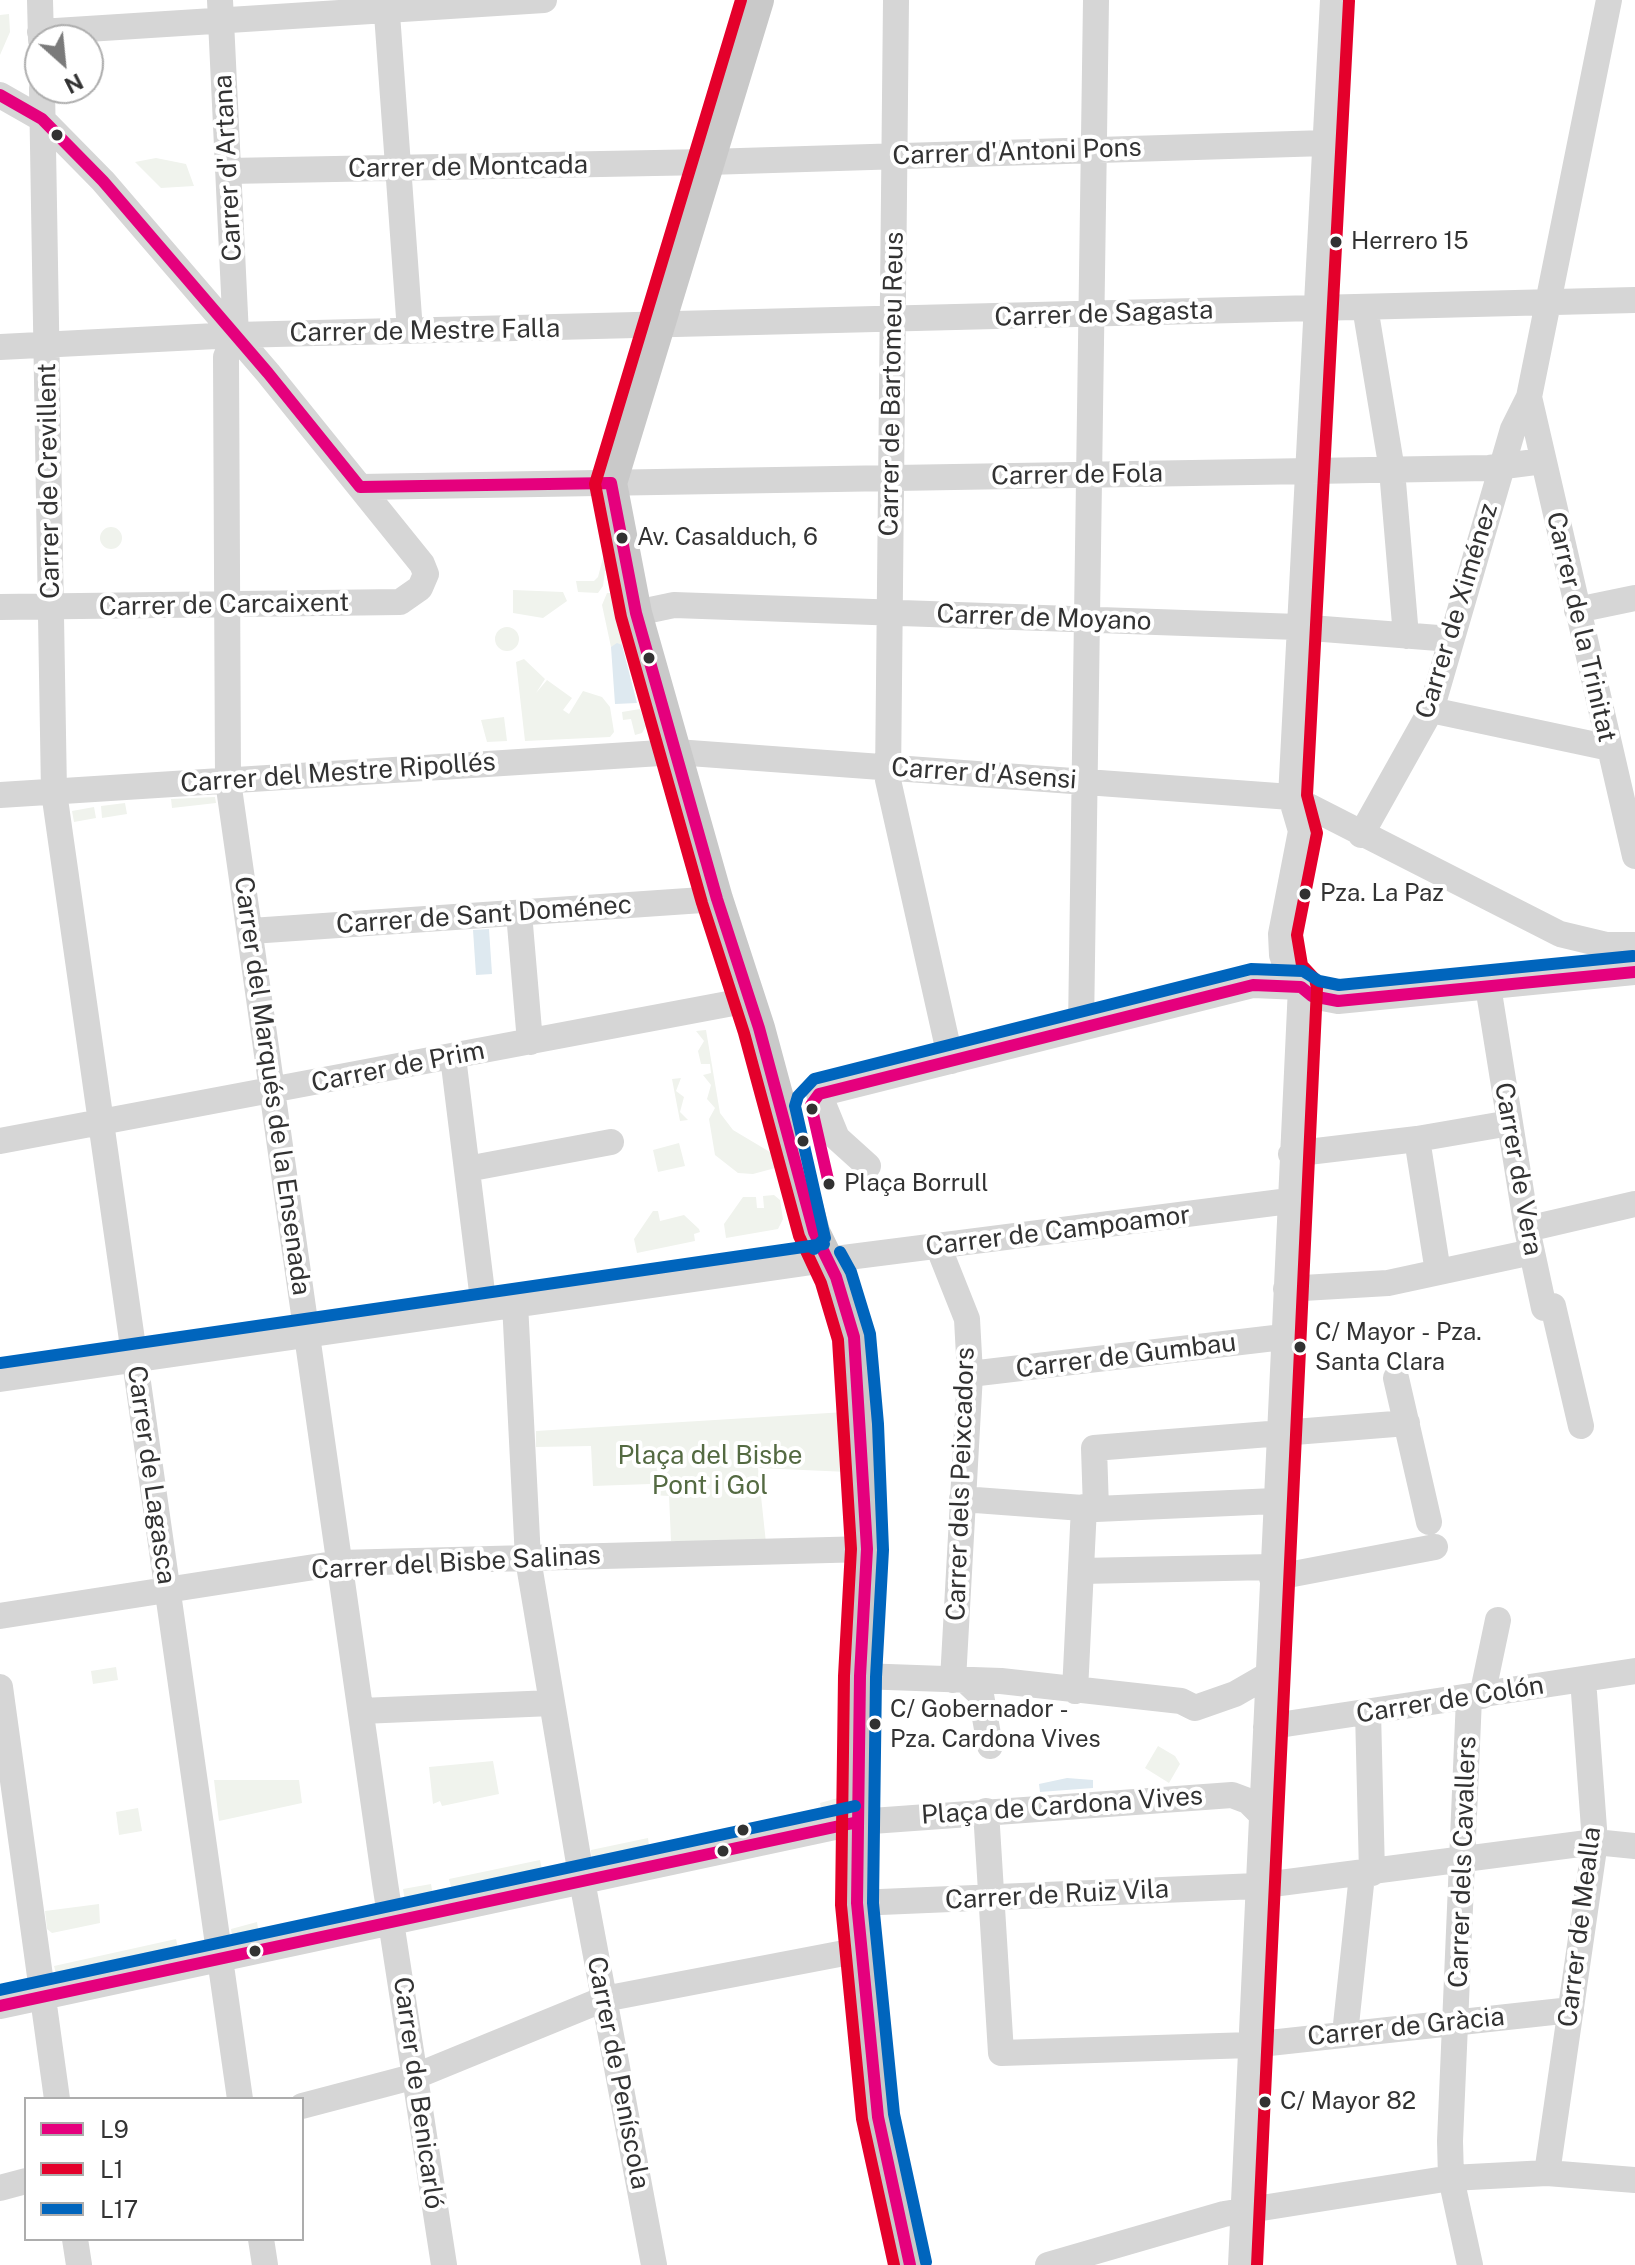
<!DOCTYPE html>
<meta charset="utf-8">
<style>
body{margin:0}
#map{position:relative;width:1635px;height:2265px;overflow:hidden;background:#fff;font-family:"Public Sans",sans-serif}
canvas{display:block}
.legend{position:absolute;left:24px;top:2097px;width:280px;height:144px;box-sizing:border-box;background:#fff;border:2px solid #adadad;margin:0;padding:10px 14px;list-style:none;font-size:24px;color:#323232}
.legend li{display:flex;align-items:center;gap:16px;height:40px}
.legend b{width:40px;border:2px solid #adadad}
.north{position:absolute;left:24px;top:24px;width:80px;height:80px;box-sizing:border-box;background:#fff;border:2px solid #adadad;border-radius:50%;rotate:153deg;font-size:22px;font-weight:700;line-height:32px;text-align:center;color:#323232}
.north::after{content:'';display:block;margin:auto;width:28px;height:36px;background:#7a7a7a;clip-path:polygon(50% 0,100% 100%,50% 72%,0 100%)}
</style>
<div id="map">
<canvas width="1635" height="2265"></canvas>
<ul class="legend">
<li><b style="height:10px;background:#e5007d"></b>L9</li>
<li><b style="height:10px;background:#e4002b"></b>L1</li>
<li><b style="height:10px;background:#0065bd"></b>L17</li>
</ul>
<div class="north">N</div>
</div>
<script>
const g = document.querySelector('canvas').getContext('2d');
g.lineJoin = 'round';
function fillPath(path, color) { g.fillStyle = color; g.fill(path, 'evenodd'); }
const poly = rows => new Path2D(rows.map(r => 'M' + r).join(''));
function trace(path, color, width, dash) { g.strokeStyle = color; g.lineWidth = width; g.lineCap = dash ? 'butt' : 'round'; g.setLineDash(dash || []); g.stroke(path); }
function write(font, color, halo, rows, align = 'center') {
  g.font = font + ' "Public Sans",sans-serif'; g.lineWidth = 8; g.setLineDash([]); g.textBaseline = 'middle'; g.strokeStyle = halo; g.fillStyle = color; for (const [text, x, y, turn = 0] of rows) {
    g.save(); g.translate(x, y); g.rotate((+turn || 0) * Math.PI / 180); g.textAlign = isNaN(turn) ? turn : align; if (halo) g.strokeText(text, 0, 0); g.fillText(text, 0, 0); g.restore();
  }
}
fillPath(poly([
 [9,14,10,32,0,55,0,15],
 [156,158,186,164,194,186,161,188,135,162],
 '100 538a11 11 0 1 1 22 0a11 11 0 1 1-22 0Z',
 [610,531,616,569,605,571,603,586,598,593,578,592,576,581,594,581,598,577],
 [513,590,563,592,567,601,543,618,513,613],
 [607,593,614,593,622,645,611,647,602,605],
 '495 639a12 12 0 1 1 24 0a12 12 0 1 1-24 0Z',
 [524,659,545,679,536,693,547,680,572,698,563,710,569,714,583,691,602,697,610,707,614,732,610,737,525,741,516,662],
 [640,709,646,726,642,733,635,735,631,719,623,720,622,712],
 [504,717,507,741,487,742,481,720],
 [215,797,216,803,172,808,171,799],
 [125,803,127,814,102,818,101,806],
 [94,807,96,818,74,822,72,811],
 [706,1030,720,1113,733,1130,790,1164,753,1174,738,1173,715,1155,709,1119,715,1108,707,1099,711,1085,703,1075,711,1073,710,1064,701,1064,698,1051,704,1041,696,1031],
 [681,1078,676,1091,684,1097,680,1112,688,1120,680,1121,672,1079],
 [679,1143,685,1166,658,1172,653,1150],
 [774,1195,780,1200,783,1219,778,1229,726,1238,724,1224,743,1197,756,1197,757,1208,764,1208,763,1196],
 [653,1211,658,1211,660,1221,684,1215,699,1229,700,1232,694,1234,695,1241,637,1253,634,1239],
 [845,1412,848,1472,758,1468,766,1543,671,1541,669,1496,651,1495,650,1484,593,1486,591,1446,536,1447,536,1431],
 [116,1667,118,1680,93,1684,91,1671],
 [1158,1746,1175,1756,1180,1764,1169,1783,1145,1768],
 [493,1761,499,1794,442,1806,440,1801,433,1804,429,1767],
 [214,1780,299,1780,302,1803,219,1821],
 [845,1796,844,1808,838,1814,819,1821,817,1814,822,1813,820,1803],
 [138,1808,142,1831,119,1835,116,1812],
 [800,1812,801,1819,793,1821,794,1827,754,1835,738,1826],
 [648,1838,649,1846,612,1856,600,1867,592,1867,591,1850],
 [540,1860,544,1879,454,1899,449,1879],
 [431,1884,434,1901,406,1907,403,1889],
 [99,1904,100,1923,52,1933,47,1929,45,1911],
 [257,1922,260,1941,233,1943,231,1929],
 [176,1939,180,1958,59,1985,54,1966]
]), '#f0f3ed');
fillPath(poly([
 [617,643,622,645,637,703,615,704,611,647],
 [489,929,492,974,476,975,473,930],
 [1067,1778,1093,1780,1093,1788,1040,1792,1039,1784]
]), '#dee9f0');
trace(poly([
 [40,0,41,40],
 [220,0,236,335,226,357,228,781,385,1883,444,2265],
 [386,0,410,331],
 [896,0,888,780,951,1061],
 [1333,0,1291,797,1301,831,1281,934,1282,955,1288,973,1301,987,1312,996,1338,1001,1635,972],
 [40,32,544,0],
 [42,88,54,792,240,2099],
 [0,95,42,119,103,181,268,373,422,564,426,574,420,588,400,602,0,607],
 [228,171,708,162,1326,143],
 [1365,307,1392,470,1406,636],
 [0,347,236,335,1635,300],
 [1529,397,1635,856],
 [360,487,1489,468,1543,461],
 [1577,610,1635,598],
 [636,613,674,605,1298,627,1451,639],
 [1431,710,1610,748],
 [0,795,676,752,1291,797,1560,934,1606,945,1635,945],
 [1361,835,1431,710,1513,429,1529,397,1609,0],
 [519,913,530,1042],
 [251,931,717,899],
 [1488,986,1527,1229,1544,1308,1553,1306,1581,1426],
 [1081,1028,1096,0],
 [453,1057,484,1308],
 [1417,1139,1438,1272],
 [0,1141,749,1000],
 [1291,1154,1417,1139,1510,1123],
 [868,1166,837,1138,819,1094,1253,985,1301,987],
 [467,1169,611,1142],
 [1527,1229,1635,1204],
 [938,1246,967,1319,970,1374,953,1680],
 [1286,1289,1388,1283,1532,1252],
 [515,1303,528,1559,582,1881,654,2265],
 [970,1374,1283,1337],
 [1396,1378,1429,1522],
 [0,1379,826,1260,1289,1201],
 [962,1499,1096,1509,1275,1501],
 [1096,1509,1094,1448,1407,1423],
 [1081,1571,1272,1567],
 [1272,1578,1435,1547],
 [0,1616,340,1563,867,1549],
 [860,1676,1001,1681,1181,1701,1195,1708,1235,1694,1268,1675],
 [965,1680,981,1695,990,1746],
 [0,1687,57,2099],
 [1075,1691,1084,1507],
 [1482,1696,1498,1620],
 [1469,1698,1450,2141,1451,2178,1470,2265],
 [361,1711,552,1703],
 [1368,1712,1372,1873],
 [1266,1727,1635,1671],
 [986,1811,1001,2053,1251,2045,1571,2010],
 [857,1903,1257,1886,1595,1842,1635,1846],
 [0,2006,858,1822,1232,1795,1248,1801,1260,1813],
 [1345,2034,1362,1875],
 [302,2106,416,2076,604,1999,860,1950],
 [1547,2173,1595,1842,1583,1679],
 [0,2188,26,2181],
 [75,2239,79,2265],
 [261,2239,265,2265],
 [1048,2265,1224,2214,1451,2178,1547,2173,1635,2180],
 [1241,2265,1301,987]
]), '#d6d6d6', 26);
trace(poly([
 [758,0,611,483,636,613,717,899,759,1028,814,1232,836,1277,854,1337,867,1549,860,1676,857,1903,878,2117,910,2265]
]), '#c9c9c9', 32);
trace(poly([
 [0,95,42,119,103,181,268,373,360,487,611,483,636,613,717,899,759,1028,814,1232,836,1277,854,1337,867,1549,860,1676,857,1903,878,2117,910,2265],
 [829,1184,811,1105,819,1094,1253,985,1301,987,1312,996,1338,1001,1635,972],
 [0,2006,858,1822]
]), '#e5007d', 12);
trace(poly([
 [741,0,595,484,621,617,702,903,744,1033,799,1236,821,1283,838,1340,851,1549,844,1676,841,1905,862,2119,894,2265],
 [1257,2265,1317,988,1315,979,1302,965,1297,935,1317,833,1307,795,1349,1]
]), '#e4002b', 12);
trace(poly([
 [814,1249,825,1238,795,1106,798,1096,814,1079,1251,969,1303,971,1319,981,1339,985,1633,956],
 [840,1252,851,1272,870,1334,878,1424,883,1550,876,1677,873,1903,894,2114,926,2262],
 [0,1363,824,1244],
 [0,1990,855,1806]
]), '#0065bd', 12);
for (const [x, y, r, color] of [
 [57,135,7,"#323232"],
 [1336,242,7,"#323232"],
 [622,538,7,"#323232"],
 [649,658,7,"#323232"],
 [1305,894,7,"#323232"],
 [812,1109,7,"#323232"],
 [803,1141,7,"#323232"],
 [829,1184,7,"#323232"],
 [1300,1347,7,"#323232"],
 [875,1724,7,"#323232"],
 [743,1830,7,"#323232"],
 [723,1851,7,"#323232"],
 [255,1951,7,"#323232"],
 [1265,2102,7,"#323232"]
]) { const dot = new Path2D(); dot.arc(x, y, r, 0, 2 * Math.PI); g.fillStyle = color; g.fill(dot); trace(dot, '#fff', 3); }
write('24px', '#323232', '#fff', [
 ["Herrero 15",1351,242],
 ["Av. Casalduch, 6",637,538],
 ["Pza. La Paz",1320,894],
 ["Plaça Borrull",844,1184],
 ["C/ Mayor - Pza.",1315,1333],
 ["Santa Clara",1315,1363],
 ["C/ Gobernador -",890,1710],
 ["Pza. Cardona Vives",890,1740],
 ["C/ Mayor 82",1280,2102]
], 'left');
write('26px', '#323232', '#fff', [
 ["Carrer d'Antoni Pons",1017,152,-2],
 ["Carrer de Montcada",468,167,-1],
 ["Carrer d'Artana",228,168,-93],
 ["Carrer de Sagasta",1104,314,-2],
 ["Carrer de Mestre Falla",425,331,-1],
 ["Carrer de Bartomeu Reus",892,384,-89],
 ["Carrer de Fola",1077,475,-1],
 ["Carrer de Crevillent",49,481,-91],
 ["Carrer de Carcaixent",224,605,-1],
 ["Carrer de Ximénez",1457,611,-73],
 ["Carrer de Moyano",1044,618,2],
 ["Carrer de la Trinitat",1581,627,77],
 ["Carrer del Mestre Ripollés",338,773,-4],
 ["Carrer d'Asensi",984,774,4],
 ["Carrer de Sant Doménec",484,915,-4],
 ["Carrer de Prim",398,1067,-11],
 ["Carrer del Marqués de la Ensenada",272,1086,82],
 ["Carrer de Vera",1518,1169,80],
 ["Carrer de Campoamor",1058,1231,-7],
 ["Carrer de Gumbau",1126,1356,-7],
 ["Carrer de Lagasca",151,1475,82],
 ["Carrer dels Peixcadors",961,1484,-88],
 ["Carrer del Bisbe Salinas",456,1563,-3],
 ["Carrer de Colón",1450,1700,-9],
 ["Plaça de Cardona Vives",1062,1806,-4],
 ["Carrer dels Cavallers",1463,1862,-88],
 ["Carrer de Ruiz Vila",1057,1895,-3],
 ["Carrer de Mealla",1580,1927,-83],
 ["Carrer de Gràcia",1406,2027,-6],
 ["Carrer de Peníscola",618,2073,79],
 ["Carrer de Benicarló",418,2093,82]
]);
write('26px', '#546a42', '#fff', [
 ["Plaça del Bisbe",710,1456],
 ["Pont i Gol",710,1486]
]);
</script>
